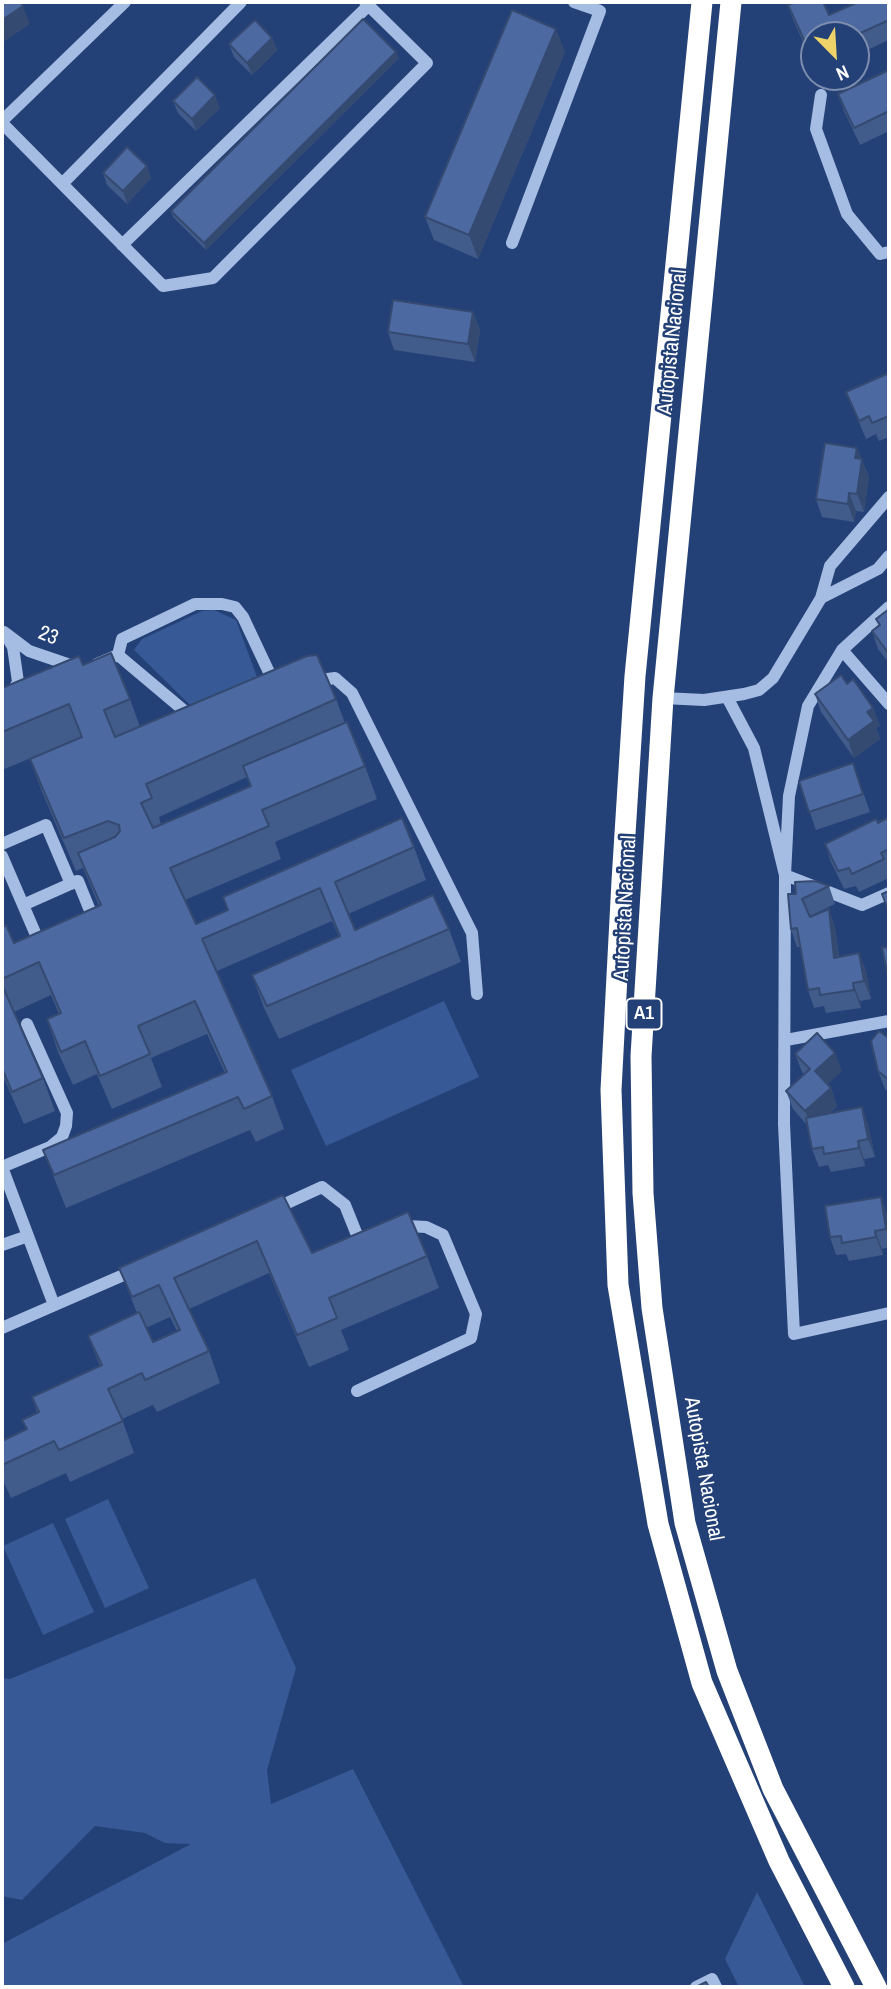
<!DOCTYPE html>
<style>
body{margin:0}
#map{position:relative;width:891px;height:1989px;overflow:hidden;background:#244177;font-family:"Archivo Narrow",sans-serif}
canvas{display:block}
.frame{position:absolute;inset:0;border:4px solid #fff;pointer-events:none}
.north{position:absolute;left:800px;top:21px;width:70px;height:70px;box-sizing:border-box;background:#244177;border:2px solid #7c8dad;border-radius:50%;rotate:156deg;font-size:19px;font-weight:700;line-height:28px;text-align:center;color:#fff}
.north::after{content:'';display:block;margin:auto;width:24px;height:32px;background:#edd369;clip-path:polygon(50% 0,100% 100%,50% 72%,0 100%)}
</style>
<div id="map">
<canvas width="891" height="1989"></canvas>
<div class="frame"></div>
<div class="north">N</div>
</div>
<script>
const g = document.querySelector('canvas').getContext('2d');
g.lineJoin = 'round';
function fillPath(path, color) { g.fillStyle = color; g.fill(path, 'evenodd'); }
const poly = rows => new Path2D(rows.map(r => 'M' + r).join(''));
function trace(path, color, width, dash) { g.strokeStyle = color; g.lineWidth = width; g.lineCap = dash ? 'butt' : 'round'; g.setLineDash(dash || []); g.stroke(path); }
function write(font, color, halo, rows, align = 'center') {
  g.font = font + ' "Archivo Narrow",sans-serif'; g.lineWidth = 5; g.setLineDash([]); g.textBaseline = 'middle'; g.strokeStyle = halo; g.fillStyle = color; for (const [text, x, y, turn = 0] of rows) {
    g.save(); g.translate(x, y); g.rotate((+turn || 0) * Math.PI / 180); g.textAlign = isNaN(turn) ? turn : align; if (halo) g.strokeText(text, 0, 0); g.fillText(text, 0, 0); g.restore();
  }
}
fillPath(poly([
 [214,610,236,620,257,677,254,686,199,709,189,704,134,650,142,639,202,611],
 [444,1001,479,1077,326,1146,291,1070],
 [108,1499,149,1588,105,1608,65,1519],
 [53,1523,94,1612,43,1635,3,1546],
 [255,1578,296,1668,267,1770,271,1804,353,1769,464,1987,2,1987,2,1944,191,1844,165,1843,145,1833,95,1826,22,1900,2,1896,2,1678,10,1679],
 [757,1892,805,1987,739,1987,725,1959]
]), '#375995');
trace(poly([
 [821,95,816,129,847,214,880,254,889,252],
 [2,121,125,2],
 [2,123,163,286,213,278,427,63,365,2],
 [62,184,241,2],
 [512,243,600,11,574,2],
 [122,245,368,6],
 [821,598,878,569,889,556],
 [889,607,842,650,808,706,789,796,785,875,784,1124,794,1334,889,1313],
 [842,650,889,704],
 [118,655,122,639,195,604,222,604,235,607,243,617,275,685],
 [97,664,118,655,194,719],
 [314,681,335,678,352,693,472,933,477,994],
 [10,696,18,682,13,647,4,632,29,651,76,667],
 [727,697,754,748,785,875,862,905,889,893],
 [663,698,704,700,744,694,759,690,773,678,821,598,830,566,889,497],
 [2,844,46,825,71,884],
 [2,856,39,942,46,939],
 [78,881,93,918,89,920],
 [23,905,77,881],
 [27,1024,67,1113,66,1126,62,1137,50,1147,2,1167,54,1305],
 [786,1040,889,1021],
 [274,1209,322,1187,345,1205,361,1245,365,1243],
 [2,1245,28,1236],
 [2,1328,135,1270],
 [357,1391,471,1338,476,1314,443,1235,426,1227,408,1226,398,1230],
 [696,1987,712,1979,716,1987]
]), '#a5bce3', 12);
trace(poly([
 [702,2,635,676,622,881,611,1090,618,1285,658,1524,702,1683,779,1861,844,1987],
 [731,2,663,698,641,1056,643,1193,652,1308,685,1523,727,1671,773,1789,876,1987]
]), '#fff', 21);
fillPath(poly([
 [889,2,889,40,856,55,856,35,814,35,814,60,812,61,794,22,788,5,829,15],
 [272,38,277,50,252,75,234,57,229,44],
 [565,52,478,259,434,240,425,217],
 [399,58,206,250,173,217,171,211],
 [889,70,889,131,860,145,844,111,838,94],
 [173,101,220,108,196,131,178,113],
 [147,166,151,178,127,204,107,185,103,173],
 [473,312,480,330,475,362,394,350,388,332],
 [889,373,889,437,879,441,876,434,866,439,846,392],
 [857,448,869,477,864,512,856,511,854,522,822,517,816,499],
 [889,609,889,663,878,649,872,631,879,626,876,619],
 [83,665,130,699,140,727,336,699,345,723,365,766,377,799,275,842,281,859,185,900,196,924,228,910,223,897,414,847,426,880,348,914,355,930,449,929,461,962,279,1039,264,1008,252,975,339,937,332,921,217,971,272,1096,284,1129,256,1142,250,1130,66,1208,43,1150,225,1073,207,1034,151,1058,162,1087,112,1109,97,1074,73,1085,58,1052,47,1019,59,1014,51,995,14,1012,43,1078,55,1111,24,1124,2,1074,2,927,14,943,99,906,83,868,76,871,42,792,30,759,81,737,2,770,2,688],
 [247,777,250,787,161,825,159,817],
 [847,684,873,708,880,726,876,728,880,739,854,758,821,712,815,694],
 [853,763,870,812,816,830,799,781],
 [889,817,889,870,888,871,889,878,859,892,856,886,844,889,831,862,825,844],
 [829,886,835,904,810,916,810,917,829,909,835,928,839,957,859,953,866,971,871,999,860,1001,861,1008,826,1013,824,1006,814,1008,808,990,800,947,797,947,791,929,796,894],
 [889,1035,889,1093,885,1089,878,1071,887,1037],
 [795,1054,842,1071,827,1084,831,1088,837,1106,830,1113,862,1107,868,1125,875,1157,864,1159,865,1166,831,1172,828,1165,819,1167,812,1149,807,1125,793,1109,786,1091,804,1074,802,1072],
 [283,1195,312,1253,427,1256,439,1288,341,1330,349,1350,309,1367,269,1273,189,1309,209,1351,220,1383,157,1412,153,1405,122,1419,134,1453,70,1482,66,1473,11,1498,2,1478,2,1441,26,1430,22,1420,37,1413,32,1397,100,1366,88,1336,137,1313,119,1268],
 [170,1317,177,1331,153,1342,146,1328],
 [881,1197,887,1215,889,1227,889,1247,882,1249,883,1255,849,1261,846,1254,836,1255,830,1237]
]), '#415b8a');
fillPath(poly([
 [23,6,30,24,2,43,2,20],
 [556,29,565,52,478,259,469,235],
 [272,38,277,50,252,75,247,63],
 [396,52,399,58,206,250,204,243],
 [215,95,220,108,196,131,192,119],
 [147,166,151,178,127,204,123,191],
 [473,312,480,330,475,362,468,344],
 [857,448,869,477,864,512,857,494,855,458],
 [849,493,856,511,854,522,848,504],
 [873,708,880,726,876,728,880,739,854,758,848,740,867,712],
 [829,909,835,928,841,976,834,958],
 [859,953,866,971,871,999,864,981],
 [853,983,860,1001,861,1008,854,990],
 [835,1053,842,1071,822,1090,815,1071],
 [831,1088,837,1106,812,1130,805,1111],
 [862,1107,868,1125,875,1157,868,1139],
 [858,1141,864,1159,865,1166,859,1148],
 [881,1197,887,1215,889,1227,889,1238,886,1229],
 [875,1231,882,1249,883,1255,876,1237]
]), '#354a71');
const building = poly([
 [2,2,21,2,23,6,2,20,2,2],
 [796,2,823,2,829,15,858,2,889,2,889,20,856,35,831,35,829,33,824,35,814,35,814,40,806,44,788,5,796,2],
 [512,10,556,29,469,235,425,217,512,10],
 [363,19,396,52,204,243,171,211,363,19],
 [255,20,272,38,247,63,229,44,255,20],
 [889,70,889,111,854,128,838,94,889,70],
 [197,77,215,95,192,119,173,101,197,77],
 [127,147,147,166,123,191,103,173,127,147],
 [393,300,473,312,468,344,388,332,393,300],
 [889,373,889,416,872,423,869,416,859,421,846,392,889,373],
 [825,443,857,448,855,458,862,459,857,494,849,493,848,504,816,499,825,443],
 [889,609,889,654,872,631,880,625,876,619,889,609],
 [111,653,130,699,104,710,115,737,307,656,317,655,336,699,146,784,152,798,141,803,153,828,251,786,243,766,347,722,365,766,262,810,269,826,170,868,196,924,228,910,223,897,402,818,414,847,335,882,355,930,433,895,449,929,267,1006,252,975,340,936,320,888,202,939,272,1096,244,1109,238,1097,54,1175,43,1150,227,1072,195,1001,138,1026,150,1054,100,1076,85,1041,61,1052,47,1019,61,1013,39,962,2,979,2,927,6,925,14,943,101,905,78,853,115,837,120,831,119,825,108,821,64,838,30,759,82,737,69,704,2,732,2,688,79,656,83,665,111,653],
 [841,675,847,684,853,679,873,708,867,712,874,721,848,740,815,694,841,675],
 [853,763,863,794,809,812,799,781,853,763],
 [889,817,889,849,881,853,884,859,852,874,849,868,838,871,825,844,876,819,878,823,889,817],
 [816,881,829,886,802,899,810,917,829,909,834,958,859,953,864,981,853,983,854,990,820,995,819,988,808,990,797,928,791,929,788,894,796,894,795,882,816,881],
 [889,891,889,912,882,894,889,891],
 [889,947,889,980,882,948,889,947],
 [2,985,43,1078,12,1092,2,1068,2,985],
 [879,1031,887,1037,889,1035,889,1080,878,1071,871,1041,879,1031],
 [817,1033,835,1053,815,1071,831,1088,805,1111,786,1091,810,1069,795,1054,817,1033],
 [862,1107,868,1139,858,1141,859,1148,824,1154,823,1147,812,1149,806,1118,862,1107],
 [283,1195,312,1253,408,1212,427,1256,329,1298,337,1318,297,1335,257,1241,174,1278,209,1351,145,1380,142,1373,108,1389,123,1421,59,1450,54,1441,2,1465,2,1441,27,1429,22,1420,39,1412,32,1397,102,1365,88,1336,139,1312,153,1342,180,1330,159,1285,132,1297,119,1268,283,1195],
 [881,1197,886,1229,875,1231,876,1237,842,1243,841,1236,830,1237,825,1206,881,1197],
 [706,1982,709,1987,696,1987,706,1982]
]);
fillPath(building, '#4c6aa1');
trace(building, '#354a71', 2);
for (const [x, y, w] of [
 [644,1014,35]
]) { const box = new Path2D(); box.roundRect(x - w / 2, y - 15.5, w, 31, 5); g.fillStyle = '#244177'; g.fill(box); trace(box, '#fff', 2); }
write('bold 19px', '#fff', null, [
 ["A1",644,1014]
]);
write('21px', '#fff', '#244177', [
 ["Autopista Nacional",673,342,-84],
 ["23",48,636,22],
 ["Autopista Nacional",626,908,-87],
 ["Autopista Nacional",703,1469,80]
]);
</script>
